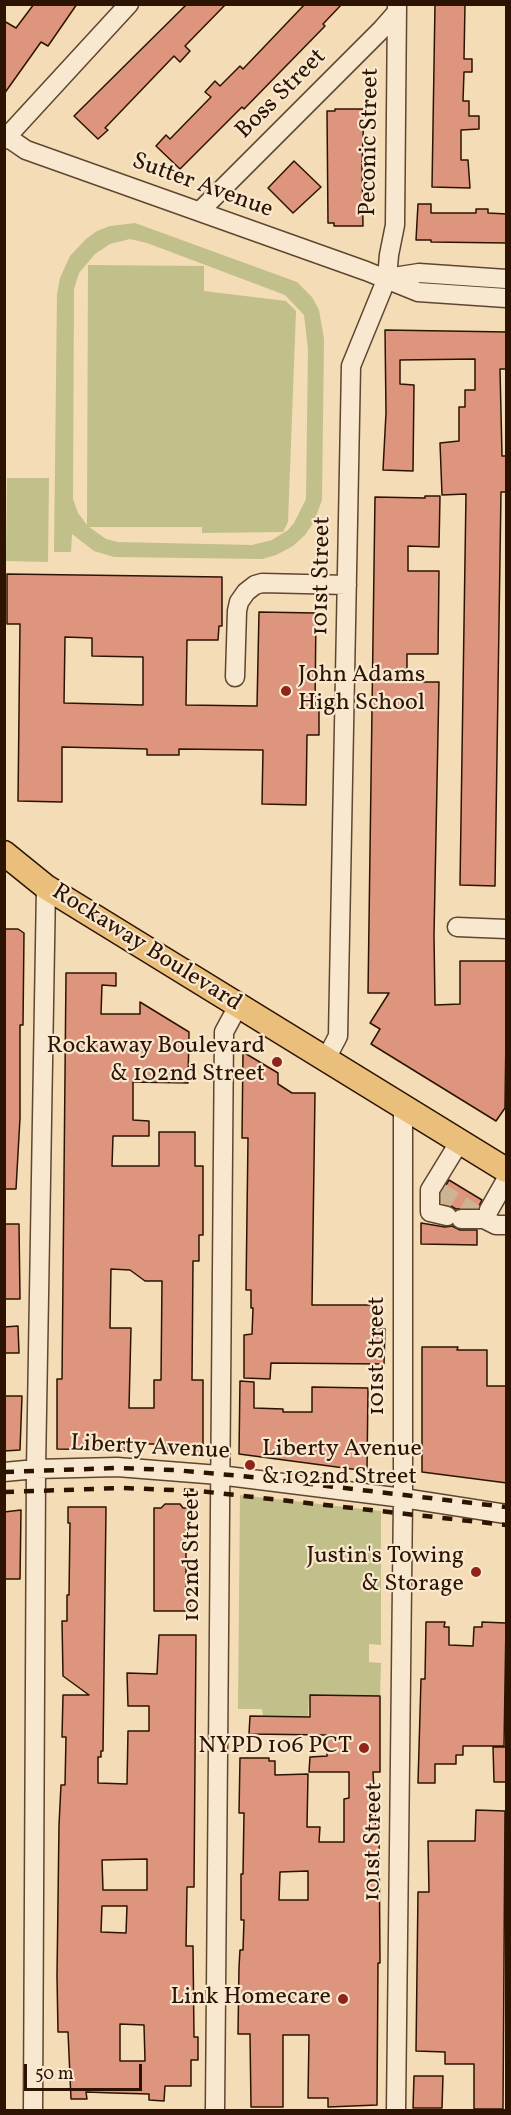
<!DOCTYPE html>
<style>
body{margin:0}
#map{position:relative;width:511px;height:2115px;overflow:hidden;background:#f4dcb6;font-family:Vollkorn,serif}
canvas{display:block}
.frame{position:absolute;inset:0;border:6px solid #2d1402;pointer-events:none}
.scale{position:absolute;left:24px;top:2064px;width:118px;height:27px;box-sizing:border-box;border:3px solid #2d1402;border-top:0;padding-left:8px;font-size:18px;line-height:21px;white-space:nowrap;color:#2d1402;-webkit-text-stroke:4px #f8e8d0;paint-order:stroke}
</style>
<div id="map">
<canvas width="511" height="2115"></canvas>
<div class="frame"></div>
<div class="scale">50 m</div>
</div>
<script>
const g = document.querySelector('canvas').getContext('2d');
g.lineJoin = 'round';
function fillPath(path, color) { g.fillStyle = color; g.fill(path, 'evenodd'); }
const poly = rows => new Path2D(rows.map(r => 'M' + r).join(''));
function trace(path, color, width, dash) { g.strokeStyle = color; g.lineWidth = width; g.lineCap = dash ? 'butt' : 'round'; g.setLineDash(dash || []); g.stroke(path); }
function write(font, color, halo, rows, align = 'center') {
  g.font = font + ' Vollkorn,serif'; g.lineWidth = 4.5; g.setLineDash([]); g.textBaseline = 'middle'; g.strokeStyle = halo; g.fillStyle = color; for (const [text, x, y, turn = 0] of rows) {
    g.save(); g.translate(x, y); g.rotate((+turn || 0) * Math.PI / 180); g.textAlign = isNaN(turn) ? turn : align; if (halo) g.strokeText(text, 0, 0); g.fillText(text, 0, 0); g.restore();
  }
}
fillPath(poly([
 [135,223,297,282,312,297,319,310,324,339,322,500,314,522,305,535,293,546,276,555,262,559,114,557,94,551,72,534,71,552,54,552,57,294,60,278,70,256,86,239,97,231,110,226],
 [130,239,147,243,285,295,304,315,308,349,306,499,294,523,288,530,272,540,252,545,118,542,106,539,89,527,202,527,202,533,283,532,288,522,296,311,286,301,204,291,204,266,88,265,87,525,78,513,73,499,74,289,79,273,95,254,110,244],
 [7,478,49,478,48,562,6,561],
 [240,1495,381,1511,381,1645,369,1644,369,1662,381,1663,380,1696,309,1695,308,1716,263,1716,262,1709,238,1709]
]), '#c1bf8a');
const building = poly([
 [34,4,77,4,48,46,41,42,4,94,4,21,16,28,34,4],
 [187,4,226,4,185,46,190,51,180,62,174,56,105,128,108,130,98,139,74,116,187,4],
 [305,4,342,4,323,24,325,26,244,109,242,107,180,169,156,146,166,135,170,139,211,97,205,92,215,81,220,86,240,66,243,69,305,4],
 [435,4,465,4,464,59,472,59,472,72,464,72,463,101,469,101,469,116,479,116,479,129,461,130,461,160,468,160,470,188,432,187,435,4],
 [335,109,364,109,362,167,363,226,334,226,334,223,328,223,327,111,335,111,335,109],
 [294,161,321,187,293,213,268,188,294,161],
 [418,204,431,204,431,213,476,213,476,209,488,209,488,213,507,214,507,243,431,242,431,240,416,240,418,204],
 [385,330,507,332,507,369,500,369,502,456,507,456,507,492,501,492,495,886,460,885,466,494,442,495,440,443,459,441,459,407,465,407,465,390,475,390,475,359,400,360,400,384,414,385,413,471,383,470,386,413,385,330],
 [425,496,440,496,439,547,408,546,408,571,439,571,438,654,407,654,407,682,439,682,434,935,435,1005,460,1004,460,961,507,961,505,1108,496,1121,371,1044,380,1029,370,1023,389,993,368,993,375,497,425,498,425,496],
 [7,574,222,577,222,626,219,626,218,640,187,640,186,705,257,706,259,612,316,613,315,707,319,707,319,735,307,735,306,805,262,804,263,750,179,749,179,755,147,755,147,749,62,747,62,802,18,801,20,624,7,624,7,574],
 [65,637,92,638,92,656,143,657,143,705,64,703,65,637],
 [4,929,18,929,24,933,23,1025,20,1025,20,1118,16,1189,4,1189,4,929],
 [66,973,116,973,116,986,102,985,101,1014,140,1014,140,1002,189,1032,188,1083,133,1082,133,1120,149,1121,149,1136,113,1136,112,1166,159,1166,159,1132,195,1132,195,1166,203,1166,203,1235,199,1235,199,1261,193,1261,192,1380,203,1380,203,1451,167,1450,167,1444,129,1444,129,1450,57,1449,57,1379,62,1379,66,973],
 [111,1269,130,1270,145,1281,162,1281,161,1380,154,1380,154,1408,129,1408,131,1328,110,1328,111,1269],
 [243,1052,278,1073,278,1084,292,1093,315,1093,312,1305,379,1305,379,1328,385,1329,384,1364,271,1363,270,1379,244,1378,244,1335,252,1334,253,1308,251,1308,251,1290,246,1290,248,1138,242,1138,243,1052],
 [449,1180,482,1200,478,1208,456,1209,441,1200,441,1193,449,1180],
 [421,1223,445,1227,452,1226,460,1230,477,1230,477,1245,421,1244,421,1223],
 [4,1224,19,1224,20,1299,4,1299,4,1224],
 [18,1326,19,1353,4,1353,4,1327,18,1326],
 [422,1347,458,1347,457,1350,487,1350,487,1386,507,1386,507,1483,422,1472,422,1347],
 [240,1381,254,1382,254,1408,283,1409,283,1412,312,1412,312,1387,368,1388,367,1471,239,1454,240,1381],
 [4,1396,22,1396,20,1450,4,1451,4,1396],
 [165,1504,180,1504,183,1508,191,1508,191,1524,186,1524,186,1596,190,1596,190,1611,154,1611,154,1508,161,1508,165,1504],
 [68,1507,106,1507,103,1751,101,1751,101,1757,98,1757,98,1783,127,1784,128,1731,149,1731,149,1706,128,1706,127,1673,157,1674,159,1635,196,1635,194,1887,187,1887,186,1946,193,1946,194,2037,198,2037,198,2060,191,2060,191,2086,165,2086,164,2101,149,2100,149,2094,113,2093,86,2092,87,2099,71,2099,68,2032,58,2032,57,1976,59,1825,61,1785,65,1785,66,1737,62,1737,63,1695,89,1695,63,1676,62,1621,67,1621,67,1595,69,1595,70,1523,68,1523,68,1507],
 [147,1859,147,1890,103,1890,102,1860,147,1859],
 [102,1906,127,1906,126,1933,101,1932,102,1906],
 [120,2024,144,2025,145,2061,120,2061,120,2024],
 [21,1510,20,1579,4,1579,4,1512,21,1510],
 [426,1622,445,1622,444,1627,449,1627,449,1645,473,1646,474,1627,482,1627,482,1622,506,1623,504,1746,463,1746,463,1755,456,1755,456,1764,435,1764,435,1783,418,1783,421,1679,425,1679,426,1622],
 [310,1695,380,1696,380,1772,373,1772,376,1828,379,1828,380,1963,378,1963,377,2105,328,2107,328,2098,308,2098,309,2035,283,2035,283,2107,251,2107,250,2034,238,2034,239,1967,240,1950,243,1950,244,1920,241,1920,241,1874,243,1874,244,1813,239,1813,240,1758,269,1758,269,1761,275,1761,275,1775,308,1774,307,1827,320,1827,319,1842,344,1842,344,1799,349,1798,349,1772,309,1772,310,1757,327,1756,327,1735,249,1734,250,1716,310,1717,310,1695],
 [308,1871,308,1900,279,1900,280,1872,308,1871],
 [493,1747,506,1747,506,1782,494,1782,493,1747],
 [476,1810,505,1811,503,2109,474,2109,474,2064,445,2064,445,2052,416,2051,418,1892,429,1892,428,1841,475,1841,476,1810],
 [414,2076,443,2076,442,2108,413,2108,414,2076]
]);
fillPath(building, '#dd957d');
trace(building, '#2d1402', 1.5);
trace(poly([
 [439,1191,476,1214]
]), '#ccb492', 18, [18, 9]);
const minor = poly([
 [4,135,26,150,366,271,418,292,506,298],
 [4,140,129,4],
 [200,211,382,29,397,12],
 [387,278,419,273,506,279],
 [235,677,237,611,239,602,246,592,255,585,262,583,347,585],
 [457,927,506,929],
 [326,1059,338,1036,351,366,387,278,389,255,395,225,397,4],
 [489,1210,506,1180],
 [447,1216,430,1212,430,1190,460,1141],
 [461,1219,484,1219,496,1225,506,1225],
 [4,1472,36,1469,117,1467,219,1475,403,1498,506,1514],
 [33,2110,36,1469,46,887],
 [215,2110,224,1032,238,1006],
 [396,2110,403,1498,403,1106]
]);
const major = poly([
 [4,853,46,887,506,1170]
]);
trace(minor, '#5f462f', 21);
trace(major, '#2d1402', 27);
trace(minor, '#f8e8d0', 18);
trace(major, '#eabe7b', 24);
trace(poly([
 [4,1472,116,1468,174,1470,242,1476,506,1507],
 [4,1492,122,1488,199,1491,506,1525]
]), '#2d1402', 4.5, [10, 10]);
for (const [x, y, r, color] of [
 [286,691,6,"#8f2418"],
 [277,1062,6,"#8f2418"],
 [250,1465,6,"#8f2418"],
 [476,1572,6,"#8f2418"],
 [364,1748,6,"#8f2418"],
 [343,1999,6,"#8f2418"]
]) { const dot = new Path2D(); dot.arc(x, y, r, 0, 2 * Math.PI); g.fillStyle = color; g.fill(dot); trace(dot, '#f8e8d0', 2); }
write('24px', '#2d1402', '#f8e8d0', [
 ["Boss Street",282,95,-45],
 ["Peconic Street",371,142,-89],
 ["Sutter Avenue",202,187,20],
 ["101st Street",323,576,-89],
 ["Rockaway Boulevard",146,949,32],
 ["101st Street",379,1356,-90],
 ["Liberty Avenue",150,1449,3],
 ["102nd Street",194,1556,-90],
 ["101st Street",375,1842,-89]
]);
write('24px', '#2d1402', '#f8e8d0', [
 ["John Adams",298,677,"left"],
 ["High School",298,705,"left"],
 ["Rockaway Boulevard",265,1048],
 ["& 102nd Street",265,1076],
 ["Liberty Avenue",262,1451,"left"],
 ["& 102nd Street",262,1479,"left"],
 ["Justin's Towing",464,1558],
 ["& Storage",464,1586],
 ["NYPD 106 PCT",352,1748],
 ["Link Homecare",331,1999]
], 'right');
</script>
